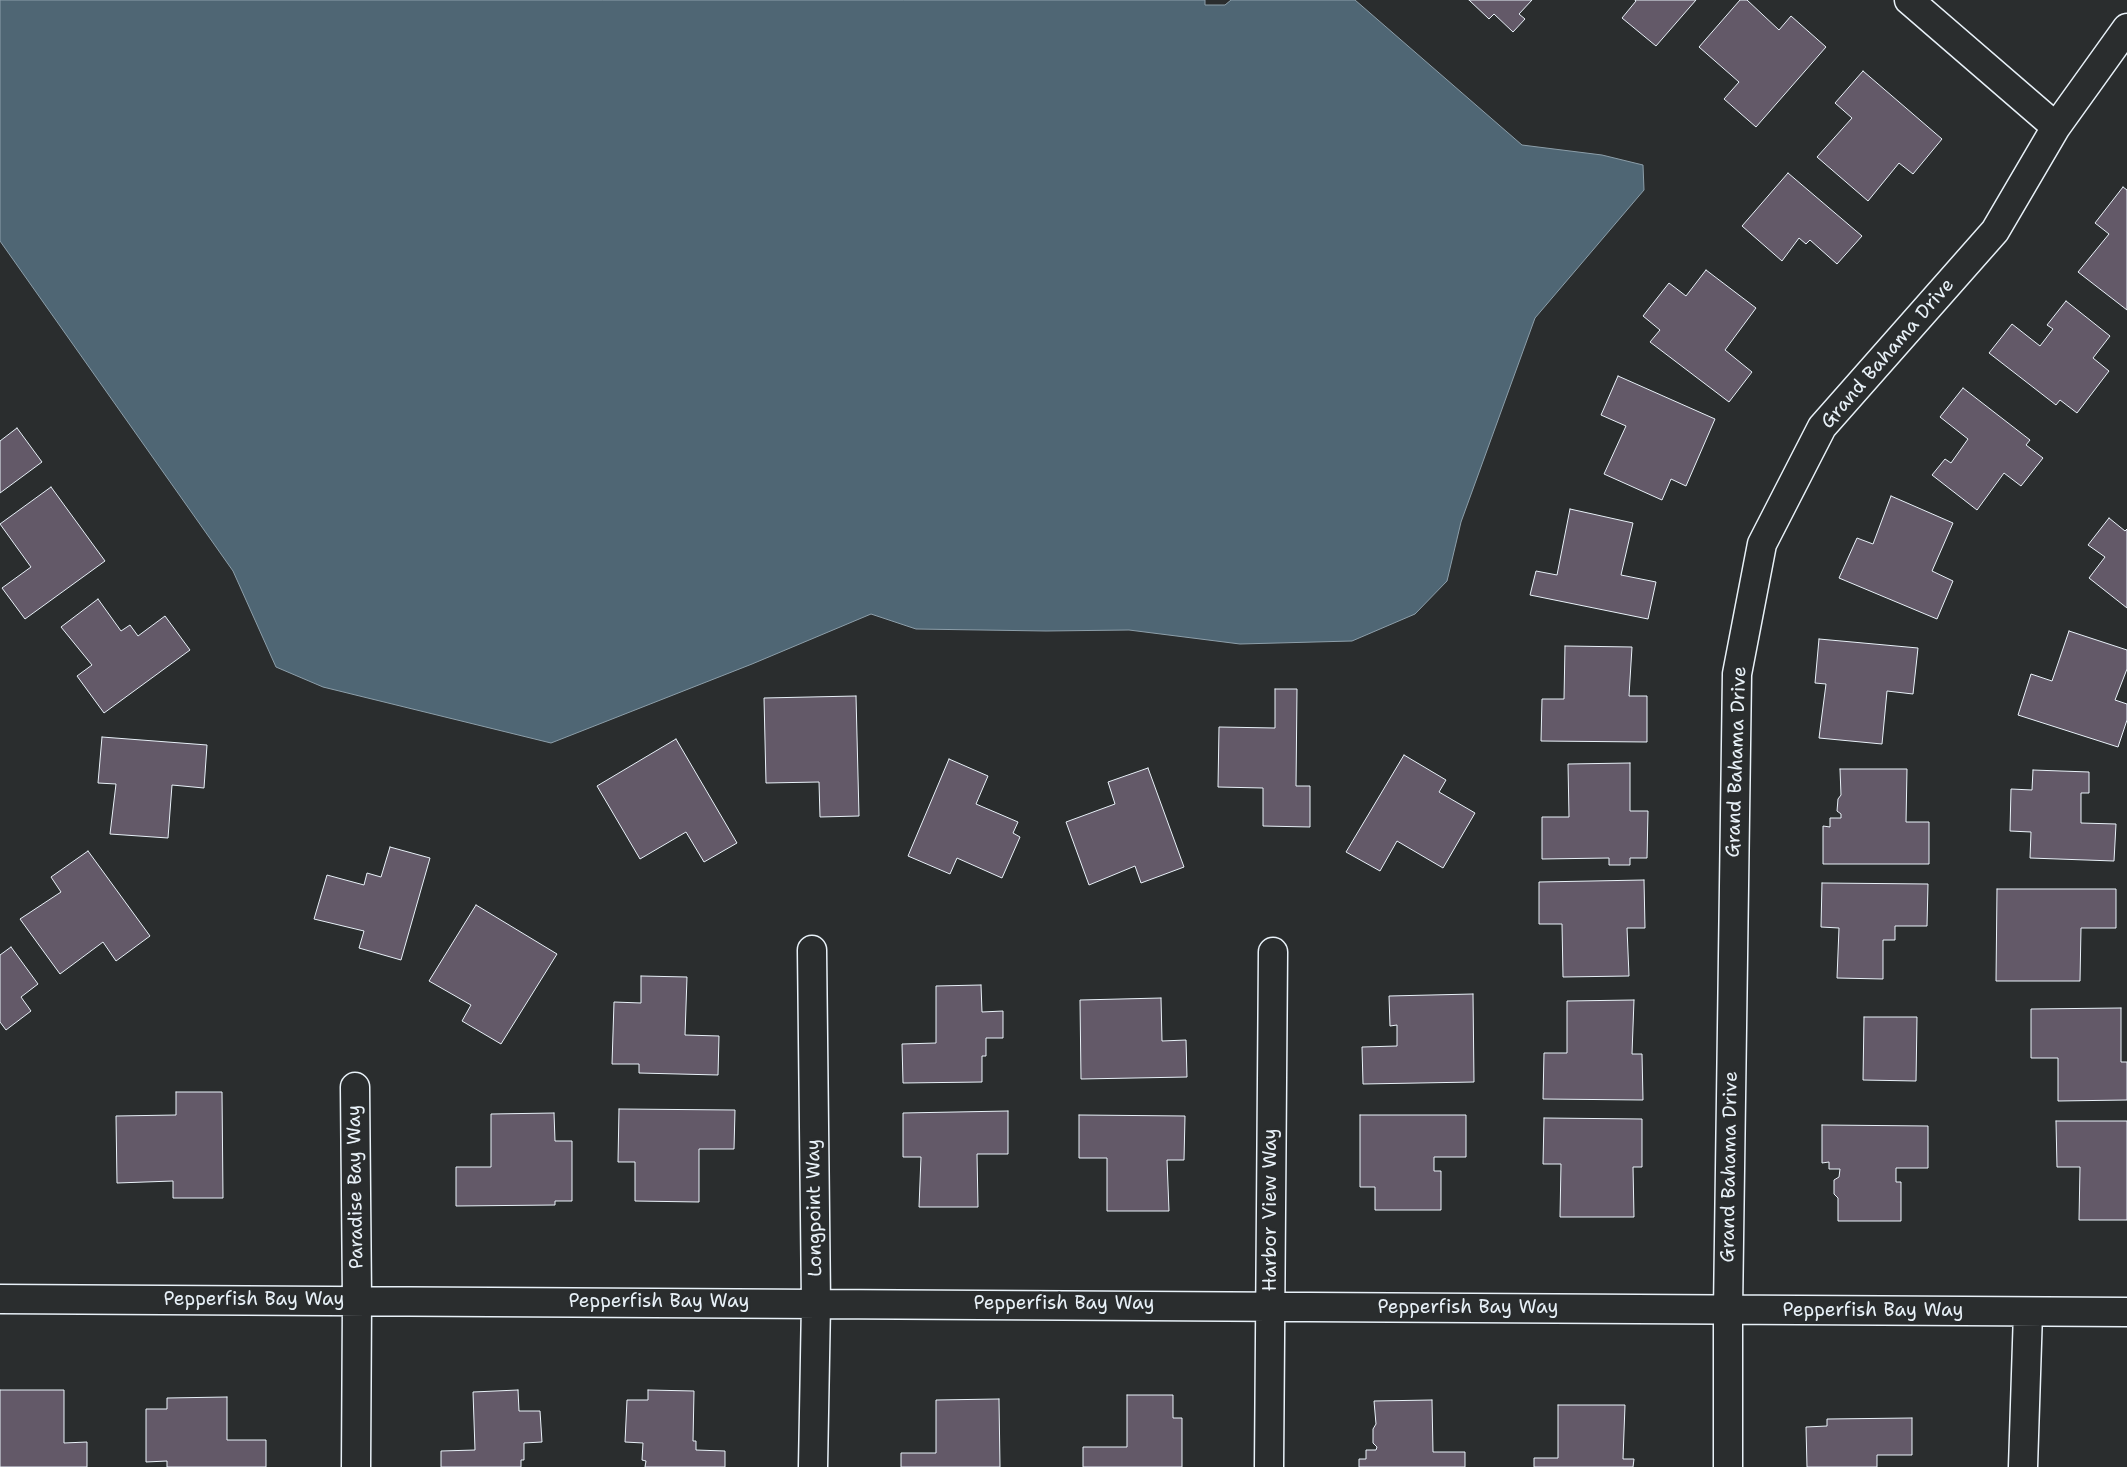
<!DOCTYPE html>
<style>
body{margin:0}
canvas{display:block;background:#2a2d2e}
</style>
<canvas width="2127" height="1467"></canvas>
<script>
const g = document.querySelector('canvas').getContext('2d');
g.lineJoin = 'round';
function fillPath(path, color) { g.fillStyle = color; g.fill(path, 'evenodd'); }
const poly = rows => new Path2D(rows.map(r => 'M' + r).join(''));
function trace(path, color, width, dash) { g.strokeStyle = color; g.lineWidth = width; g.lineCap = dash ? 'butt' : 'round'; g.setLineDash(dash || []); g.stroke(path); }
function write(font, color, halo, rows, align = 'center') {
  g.font = font + ' "Shantell Sans",sans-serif'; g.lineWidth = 5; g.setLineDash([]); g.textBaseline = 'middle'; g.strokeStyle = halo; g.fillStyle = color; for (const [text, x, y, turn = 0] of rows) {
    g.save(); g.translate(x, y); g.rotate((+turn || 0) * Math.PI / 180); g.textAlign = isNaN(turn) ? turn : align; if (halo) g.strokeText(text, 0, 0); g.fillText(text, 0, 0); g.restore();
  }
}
const water = poly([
 [0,0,1205,0,1205,5,1225,5,1231,0,1355,0,1522,145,1602,155,1643,165,1644,190,1535,318,1461,522,1447,581,1415,614,1352,641,1240,644,1129,630,1046,631,916,629,871,614,752,664,551,743,323,687,276,667,233,571,0,241,0,0]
]);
fillPath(water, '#4f6674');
trace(water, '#8c9ea9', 1);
const building = poly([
 [1469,0,1532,0,1519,14,1525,19,1513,32,1494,14,1489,19,1469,0],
 [1635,0,1696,0,1656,46,1622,18,1636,1,1635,0],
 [1740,0,1747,0,1779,30,1791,16,1826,47,1756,127,1724,99,1739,82,1699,47,1740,0],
 [1863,71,1942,139,1913,174,1899,163,1868,201,1817,157,1852,118,1835,103,1863,71],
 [1788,173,1862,236,1837,264,1810,240,1806,244,1799,238,1782,261,1742,226,1788,173],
 [2123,187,2127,190,2127,310,2078,272,2109,234,2095,223,2123,187],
 [1706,270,1756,308,1725,350,1752,372,1729,402,1650,342,1660,330,1643,316,1669,283,1686,296,1706,270],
 [2066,301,2110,336,2093,358,2109,371,2077,413,2060,400,2056,405,1989,353,2012,324,2040,346,2053,329,2047,325,2066,301],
 [1618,376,1715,419,1686,486,1671,479,1662,500,1604,474,1626,426,1601,415,1618,376],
 [1963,388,2030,440,2026,445,2043,458,2021,486,2004,473,1977,510,1932,475,1945,459,1951,463,1968,439,1940,417,1963,388],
 [17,428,42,462,0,493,0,441,17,428],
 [51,487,105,561,25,619,2,588,31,567,0,524,51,487],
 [1891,496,1953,523,1932,571,1953,581,1937,619,1839,578,1857,538,1873,544,1891,496],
 [1570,509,1633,523,1621,575,1656,582,1648,619,1530,595,1536,571,1557,575,1570,509],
 [2109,518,2125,531,2127,529,2127,608,2089,578,2105,557,2088,545,2109,518],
 [98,599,121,631,130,625,138,636,165,616,190,650,104,713,77,676,92,665,61,627,98,599],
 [2069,631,2127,650,2127,669,2115,700,2127,704,2127,720,2118,747,2018,715,2031,674,2052,681,2069,631],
 [1819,639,1918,648,1913,694,1887,691,1882,744,1819,738,1826,684,1815,683,1819,639],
 [1565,646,1632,647,1629,696,1647,696,1647,742,1541,741,1542,699,1564,699,1565,646],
 [1275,689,1297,689,1296,786,1310,786,1310,827,1263,826,1263,788,1218,787,1219,727,1275,728,1275,689],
 [856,696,859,816,820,817,819,782,766,783,764,698,856,696],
 [102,737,207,745,204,788,172,785,168,838,110,834,116,784,98,783,102,737],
 [676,739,737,843,704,862,686,832,640,859,597,786,676,739],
 [1404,755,1446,780,1439,792,1475,813,1443,868,1397,841,1380,871,1346,852,1404,755],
 [949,759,988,776,976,804,1018,822,1013,833,1020,837,1002,878,957,858,950,874,908,856,949,759],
 [1630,763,1630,811,1648,811,1647,858,1630,858,1630,865,1609,865,1609,858,1542,859,1542,817,1569,817,1568,764,1630,763],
 [1148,768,1184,867,1141,883,1135,866,1089,885,1066,822,1115,804,1108,782,1148,768],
 [1840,769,1907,769,1906,822,1929,822,1929,864,1823,864,1823,826,1830,827,1830,818,1841,818,1841,814,1837,811,1838,799,1841,795,1840,769],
 [2033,770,2089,772,2089,793,2081,793,2081,823,2116,824,2114,861,2030,858,2031,832,2010,831,2011,789,2032,790,2033,770],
 [390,847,430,858,401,960,359,948,364,931,314,919,327,875,364,885,367,873,381,877,390,847],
 [88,851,150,936,116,961,103,942,60,974,20,919,61,892,51,877,88,851],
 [1644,880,1645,928,1627,928,1629,976,1563,977,1562,924,1539,924,1539,882,1644,880],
 [1822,883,1928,884,1927,926,1895,926,1895,940,1883,940,1883,979,1837,978,1839,928,1821,927,1822,883],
 [1997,889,2116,889,2116,928,2081,928,2080,981,1996,981,1997,889],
 [476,905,557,954,501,1044,462,1021,471,1005,429,981,476,905],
 [11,947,38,984,21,997,31,1011,6,1030,0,1022,0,955,11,947],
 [641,976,687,977,685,1035,719,1036,718,1075,639,1073,639,1064,612,1064,614,1002,641,1003,641,976],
 [981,985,982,1012,1003,1011,1003,1038,986,1038,986,1056,982,1056,982,1082,903,1083,902,1044,936,1043,936,986,981,985],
 [1473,994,1474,1082,1363,1084,1362,1047,1397,1046,1397,1025,1390,1026,1389,996,1473,994],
 [1161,998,1162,1041,1186,1040,1187,1077,1081,1079,1080,1000,1161,998],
 [1634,1000,1632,1054,1642,1054,1643,1100,1543,1099,1544,1053,1567,1053,1567,1001,1634,1000],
 [2121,1008,2121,1062,2127,1062,2127,1100,2058,1101,2058,1058,2031,1058,2031,1009,2121,1008],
 [1864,1017,1917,1017,1916,1081,1863,1080,1864,1017],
 [176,1092,222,1092,223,1198,173,1198,173,1181,117,1183,116,1116,176,1115,176,1092],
 [619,1109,735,1110,734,1149,699,1149,699,1202,635,1201,635,1162,618,1162,619,1109],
 [1008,1111,1008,1154,977,1154,978,1207,919,1207,921,1157,903,1157,903,1113,1008,1111],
 [554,1113,555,1141,572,1141,572,1201,555,1201,555,1205,456,1206,456,1167,491,1167,491,1114,554,1113],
 [1079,1115,1185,1116,1184,1160,1167,1160,1169,1211,1107,1211,1107,1158,1079,1158,1079,1115],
 [1360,1115,1466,1115,1466,1157,1434,1157,1434,1171,1441,1171,1441,1210,1375,1210,1375,1187,1360,1187,1360,1115],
 [1544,1118,1642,1119,1642,1167,1633,1167,1634,1217,1560,1217,1561,1164,1543,1164,1544,1118],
 [2056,1121,2127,1121,2127,1220,2079,1220,2080,1167,2057,1167,2056,1121],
 [1822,1125,1928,1126,1928,1168,1896,1168,1896,1182,1901,1182,1901,1221,1838,1221,1838,1198,1834,1194,1834,1180,1839,1177,1840,1169,1829,1169,1829,1162,1822,1163,1822,1125],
 [0,1390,64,1390,64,1443,87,1442,87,1467,0,1467,0,1390],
 [518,1390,519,1411,540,1411,542,1442,524,1443,524,1460,521,1460,521,1467,441,1467,441,1451,475,1450,473,1392,518,1390],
 [648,1390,694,1391,693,1441,696,1441,696,1450,725,1451,725,1467,645,1467,646,1461,642,1460,643,1443,625,1442,627,1400,648,1400,648,1390],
 [1127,1395,1173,1395,1173,1418,1182,1418,1182,1467,1083,1467,1083,1447,1127,1447,1127,1395],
 [227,1397,227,1440,266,1440,266,1467,167,1467,167,1461,146,1462,146,1409,167,1409,167,1398,227,1397],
 [999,1399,1000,1467,901,1467,901,1453,936,1453,936,1400,999,1399],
 [1432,1400,1433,1452,1465,1452,1465,1467,1359,1467,1359,1459,1366,1459,1366,1450,1376,1450,1377,1447,1373,1443,1373,1429,1376,1424,1374,1401,1432,1400],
 [1558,1405,1625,1405,1623,1459,1634,1459,1633,1467,1534,1467,1534,1458,1558,1458,1558,1405],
 [1912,1418,1912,1455,1877,1455,1877,1467,1807,1467,1806,1427,1827,1426,1827,1419,1912,1418]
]);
fillPath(building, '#635968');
trace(building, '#e8f1f8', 1);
const minor = poly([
 [1909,0,2056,127],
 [812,950,816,1303,813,1467],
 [355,1087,357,1300,356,1467],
 [0,1299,2127,1312],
 [1269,1467,1273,952],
 [1728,1467,1728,1310,1737,674,1762,544,1822,427,1995,231,2056,127,2127,28],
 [2023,1467,2028,1312]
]);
trace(minor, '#e8f1f8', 31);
trace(minor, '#2a2d2e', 28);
write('19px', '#e8f1f8', '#2a2d2e', [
 ["Grand Bahama Drive",1888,354,-49],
 ["Grand Bahama Drive",1737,762,-88],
 ["Grand Bahama Drive",1730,1167,-89],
 ["Paradise Bay Way",356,1187,-91],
 ["Longpoint Way",815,1208,-91],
 ["Harbor View Way",1271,1210,-90],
 ["Pepperfish Bay Way",254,1300],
 ["Pepperfish Bay Way",659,1302],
 ["Pepperfish Bay Way",1064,1304],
 ["Pepperfish Bay Way",1468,1308],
 ["Pepperfish Bay Way",1873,1311]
]);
</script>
